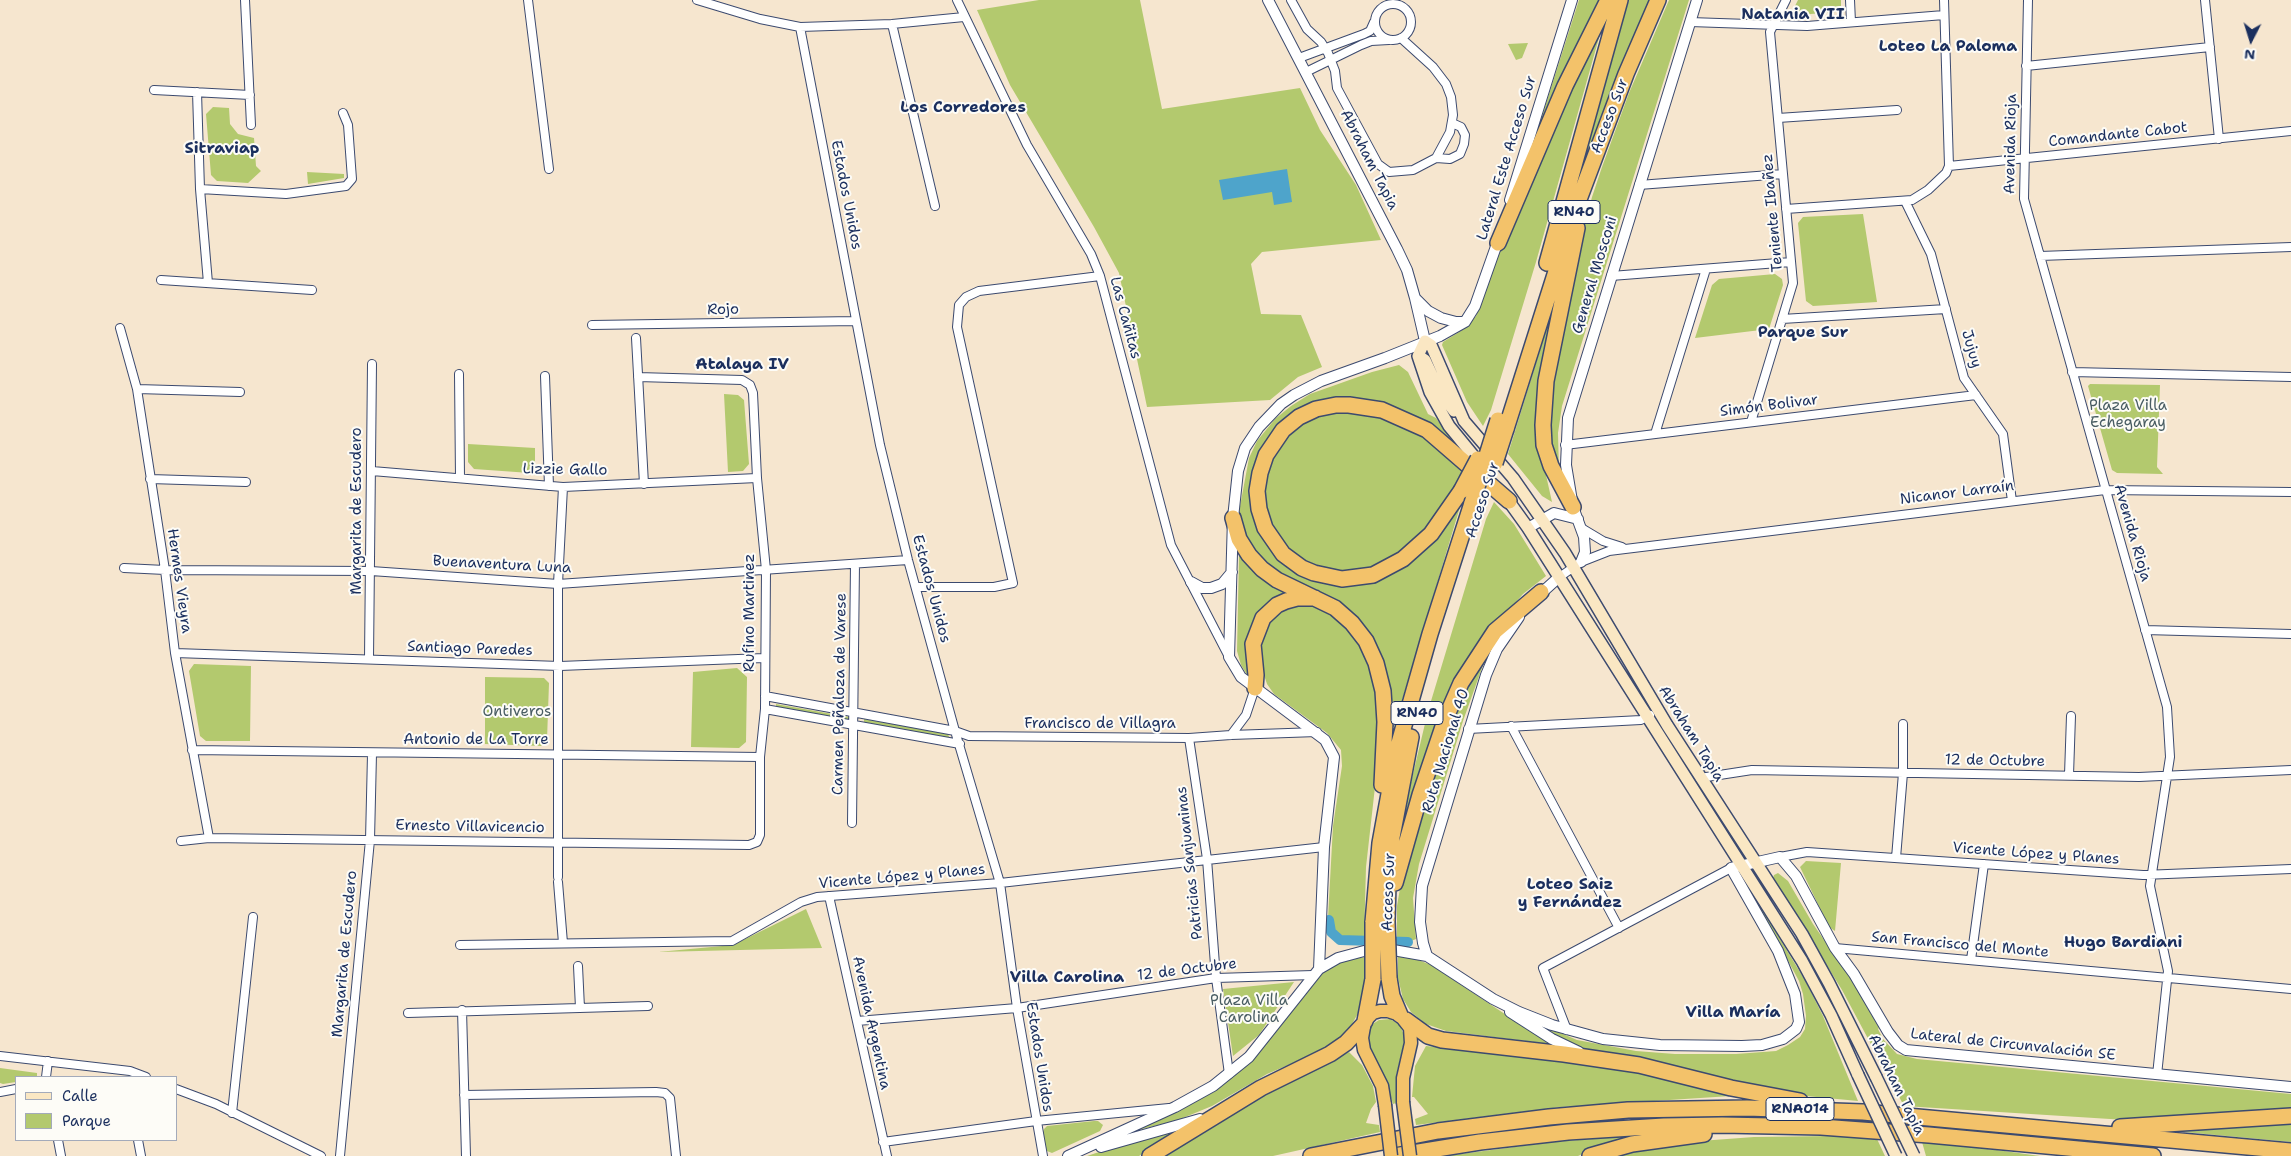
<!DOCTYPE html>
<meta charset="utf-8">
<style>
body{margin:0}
#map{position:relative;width:2291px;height:1156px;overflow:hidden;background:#f6e6cf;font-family:"Shantell Sans",sans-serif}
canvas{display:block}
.legend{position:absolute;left:15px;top:1076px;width:162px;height:65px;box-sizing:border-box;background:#fdfcf7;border:1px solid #a3aaba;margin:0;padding:6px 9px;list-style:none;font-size:15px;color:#1b2f5e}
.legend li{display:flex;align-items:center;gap:10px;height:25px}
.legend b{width:25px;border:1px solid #a3aaba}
.north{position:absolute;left:2226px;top:15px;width:50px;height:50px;-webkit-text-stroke:4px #fdfcf7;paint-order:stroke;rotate:185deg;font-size:14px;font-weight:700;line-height:20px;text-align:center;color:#1b2f5e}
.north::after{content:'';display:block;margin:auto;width:18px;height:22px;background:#1b2f5e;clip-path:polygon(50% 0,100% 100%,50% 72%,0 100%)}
</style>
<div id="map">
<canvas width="2291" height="1156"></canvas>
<ul class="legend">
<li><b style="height:6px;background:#fae7c3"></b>Calle</li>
<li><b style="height:14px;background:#b3c96e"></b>Parque</li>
</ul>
<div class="north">N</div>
</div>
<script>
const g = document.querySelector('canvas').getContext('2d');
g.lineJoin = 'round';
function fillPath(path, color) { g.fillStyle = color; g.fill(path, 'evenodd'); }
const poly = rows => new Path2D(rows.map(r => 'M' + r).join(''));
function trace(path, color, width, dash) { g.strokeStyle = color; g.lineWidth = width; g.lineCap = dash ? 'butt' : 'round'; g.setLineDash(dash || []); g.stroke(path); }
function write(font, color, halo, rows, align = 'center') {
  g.font = font + ' "Shantell Sans",sans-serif'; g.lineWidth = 4; g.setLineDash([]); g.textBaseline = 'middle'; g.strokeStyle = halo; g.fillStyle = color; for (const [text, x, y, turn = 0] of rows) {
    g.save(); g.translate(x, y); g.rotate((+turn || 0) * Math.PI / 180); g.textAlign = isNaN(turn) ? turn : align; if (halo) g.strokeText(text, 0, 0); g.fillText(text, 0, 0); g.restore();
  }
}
fillPath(poly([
 [1039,0,1140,0,1162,109,1300,88,1320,130,1356,185,1381,240,1262,252,1251,264,1261,314,1301,315,1322,367,1298,377,1270,400,1147,407,1119,273,1094,227,1010,85,977,10],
 [1579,0,1602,0,1537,136,1536,135],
 [1629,0,1649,0,1623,62,1577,185,1598,102],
 [1669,0,1689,0,1562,406,1558,433,1559,470,1550,454,1549,394,1580,243,1592,197,1602,167,1629,93],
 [1798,0,1841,0,1841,6,1836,12,1798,15,1794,8],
 [1604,20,1536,262,1491,410,1483,426,1467,402,1442,345,1443,342,1464,329,1476,316,1520,198],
 [1528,43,1522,58,1516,60,1508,44],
 [213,107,229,108,230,124,238,134,254,138,256,166,261,171,248,183,217,181,211,175,206,114],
 [307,172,344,174,344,178,308,184],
 [1863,214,1877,302,1813,306,1806,301,1798,223,1803,217],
 [1775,274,1782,279,1783,285,1769,329,1695,338,1712,285,1719,279],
 [1561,282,1542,457,1552,502,1542,496,1508,454],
 [1399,365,1408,372,1428,414,1436,418,1451,439,1451,442,1381,406,1294,416,1253,494,1293,567,1377,577,1463,497,1394,727,1389,726,1370,639,1253,554,1238,517,1249,458,1257,441,1275,419,1291,406,1310,394,1372,372],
 [2090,384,2160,385,2157,467,2163,474,2117,473,2112,470,2088,386],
 [724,394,738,395,744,400,749,464,743,471,728,472],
 [1346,408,1407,423,1465,467,1457,486,1431,524,1407,548,1374,568,1355,573,1325,571,1293,556,1267,520,1262,491,1276,447,1306,418],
 [468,444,535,448,535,467,530,473,474,469,468,462],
 [1494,502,1514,524,1546,576,1523,594,1487,635,1403,833,1404,812,1428,711,1486,519],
 [1242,554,1296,592,1273,602,1249,678,1241,665,1237,651,1239,555],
 [1310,602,1345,621,1370,661,1379,709,1376,778,1366,867,1364,941,1338,938,1332,931,1331,919,1328,918,1333,826,1342,766,1341,750,1327,733,1274,694,1267,684,1260,663,1259,648,1268,620,1288,606],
 [1487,654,1463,721,1419,864,1413,898,1416,939,1411,941,1397,940,1397,906,1403,871,1457,703],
 [194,664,251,666,250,741,206,741,200,736,189,671],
 [737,668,747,677,746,742,739,748,691,747,693,672],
 [485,677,544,678,549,683,547,740,541,746,485,744],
 [776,704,849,717,849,722,776,709],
 [864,719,948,734,950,739,864,723],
 [1806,861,1841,863,1835,931,1829,927,1800,867],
 [1778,873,1788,881,1813,924,1852,980,1879,1028,1878,1029,1883,1039,1897,1054,1917,1059,2291,1094,2291,1110,2126,1120,1904,1106,1842,990,1773,878,1774,875],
 [1746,883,1806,982,1823,1016,1858,1101,1806,1096,1742,1086,1587,1050,1566,1042,1526,1018,1577,1040,1636,1051,1675,1054,1736,1054,1776,1051,1788,1045,1800,1037,1805,1029,1806,1016,1803,994,1799,981],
 [806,909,822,948,658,952,733,945],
 [1398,956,1416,959,1431,965,1550,1044,1446,1031,1426,1024,1411,1012,1403,999,1398,978],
 [1365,957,1367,979,1361,1008,1352,1024,1336,1041,1319,1052,1267,1074,1212,1106,1178,1120,1138,1130,1214,1092,1259,1053,1323,973,1340,962],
 [1294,982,1259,1035,1233,1056,1223,989],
 [1390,1019,1400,1025,1405,1038,1396,1076,1396,1103,1393,1104,1385,1078,1367,1043,1371,1025,1379,1020],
 [1426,1046,1573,1061,1644,1072,1731,1096,1561,1107,1416,1125,1415,1119,1428,1114,1414,1097,1412,1097,1415,1066],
 [1349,1052,1362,1065,1373,1086,1376,1102,1371,1109,1366,1123,1379,1125,1380,1132,1273,1156,1160,1156,1267,1093],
 [0,1068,37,1073,37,1077,16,1077,16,1082,3,1084,0,1083],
 [2291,1120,2291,1142,2162,1130],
 [1094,1121,1098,1121,1103,1125,1100,1131,1052,1153,1047,1151,1042,1135,1044,1129,1047,1126],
 [1177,1130,1139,1156,1087,1156,1108,1149],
 [1642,1135,1593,1149,1578,1156,1445,1156,1553,1142],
 [1832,1136,1877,1139,1885,1156,1607,1156,1700,1141,1754,1137],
 [1922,1142,1997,1150,2040,1156,1926,1156]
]), '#b3c96e');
fillPath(poly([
 [1287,169,1292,202,1274,205,1272,192,1223,200,1219,180]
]), '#4ea4cb');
trace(poly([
 [1329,920,1331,932,1340,940,1408,942]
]), '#4ea4cb', 10);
const minor = poly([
 [245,0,251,125],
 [528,0,549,169],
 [697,0,760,19,800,27,892,24,964,17],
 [957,0,1027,145,1091,254,1100,276,1171,545,1228,655],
 [1291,0,1307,29,1321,42,1328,53,1335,71,1337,88,1378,164,1389,172,1413,170,1436,158,1450,132,1453,115,1451,97,1446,84,1433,67,1401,38],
 [1850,0,1851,22],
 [2028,0,2024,199,2167,707,2170,757,2150,886,2168,971,2157,1075],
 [2205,0,2219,139],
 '1375 22a18 18 0 1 1 36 0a18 18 0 1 1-36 0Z',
 [1690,22,1807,26,1944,15],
 [892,24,935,206],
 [800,27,880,445,908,560,955,731,1000,883,1017,1008,1043,1156],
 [1299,58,1364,34,1370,31,1374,22],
 [2026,66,2210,47],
 [1306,72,1361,45,1371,41,1389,40],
 [154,90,250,95],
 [197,92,200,189,208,283],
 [1778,118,1897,110],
 [1436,158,1450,159,1460,154,1464,144,1465,135,1461,127,1452,123],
 [1949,166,2291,131],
 [1639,185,1783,174],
 [200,189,286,194,346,186,352,179,348,125,343,113],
 [1905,201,1931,254,1964,378,2003,434,2012,501],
 [1786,209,1912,200,1928,190,1946,173,1949,166,1944,0],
 [2040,256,2291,247],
 [1611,276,1791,262],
 [161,280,312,290],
 [1782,319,1946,309],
 [592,325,855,321],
 [120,328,137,389,165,570,175,653,209,838],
 [636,338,644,484],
 [2072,372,2291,377],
 [459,374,460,478],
 [545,376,549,486],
 [137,389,240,392],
 [1751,422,1793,283,1770,32,1786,0],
 [1655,434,1706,269],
 [1565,445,1976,395],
 [372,471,563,487,757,478],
 [150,479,246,482],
 [1583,529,1603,541,1622,547],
 [124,568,165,570,371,571,558,584,908,560],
 [1558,578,1581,562,1609,551,2105,490,2291,492],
 [917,587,994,587,1013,583,957,327,959,305,966,297,979,291,1100,276],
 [2145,630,2291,634],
 [175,653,560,666,764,658],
 [369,658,372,364],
 [765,696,955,731,969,736,1189,738,1231,735,1317,732],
 [765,709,960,744],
 [1511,726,1619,928],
 [1468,729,1641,720,1650,715],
 [1231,735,1246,715,1255,688],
 [1189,738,1207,859,1216,978,1229,1074],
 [192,750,760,757],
 [2069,775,2071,716],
 [1700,778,1752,770,2139,777,2291,770],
 [852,823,855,564],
 [181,841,209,838,749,845,757,842,760,835,760,757,765,709,766,570,757,478,753,393,750,385,742,380,638,377],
 [1780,857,1807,852,2143,875,2291,869],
 [1896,858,1903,773,1903,724],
 [558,877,558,584,563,487],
 [558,882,563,943],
 [829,896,887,1156],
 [460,945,732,941,801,902,817,897,1000,883,1324,847],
 [1835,948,2291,989],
 [1971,960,1984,864],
 [578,966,580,1008],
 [462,1010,466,1156],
 [408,1013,648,1006],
 [857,1021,1017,1008,1216,978,1313,975],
 [1567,1030,1543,968,1731,868],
 [0,1056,130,1071,146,1077],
 [46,1077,48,1061],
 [176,1089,216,1104,321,1156],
 [0,1092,16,1089],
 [464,1095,656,1092,665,1093,670,1098,676,1156],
 [232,1113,253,917],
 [58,1140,61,1156],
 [138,1140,141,1156],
 [883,1142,1036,1121,1169,1108],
 [340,1156,370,840,372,754]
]);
const tertiary = poly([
 [1268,0,1397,249,1407,270,1415,298,1425,341],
 [1510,200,1572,0],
 [1416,299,1428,311,1441,318,1456,322,1465,322],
 [1528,528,1554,513,1578,519],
 [1581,562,1585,552,1584,537,1573,507,1566,465,1568,418,1697,0],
 [1191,582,1202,588,1211,588,1222,584,1232,572],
 [1537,597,1558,578],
 [1427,956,1423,943,1420,922,1422,886,1486,675,1497,649,1519,617],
 [1319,969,1324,847,1334,757,1325,740,1241,677,1229,657,1233,518,1238,471,1245,448,1259,427,1281,404,1294,395,1321,381,1385,358,1440,336,1465,322,1475,306,1499,238],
 [1510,1012,1552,1039,1579,1052],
 [1101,1147,1200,1119],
 [1068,1156,1175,1107,1213,1086,1249,1057,1319,969,1338,958,1364,951,1393,950,1427,956,1493,999,1519,1012,1552,1025,1603,1039,1660,1045,1742,1046,1762,1045,1783,1039,1796,1029,1799,1022,1795,994,1778,951,1731,868,1780,857,1796,876,1835,948,1854,974,1888,1032,1898,1045,1906,1050,2291,1087]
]);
const secondary = poly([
 [1419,356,1425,360,1439,390,1454,411],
 [1481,465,1449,426,1430,392,1418,356,1425,341,1431,345,1464,421,1513,478,1565,553,1667,725,1802,934,1829,983,1876,1077],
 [1505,496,1528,528,1802,961,1831,1015,1858,1075]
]);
const trunk = poly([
 [1385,1105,1382,1086,1364,1050,1362,1038,1365,1021,1373,1013,1380,1011,1388,1011,1400,1015,1410,1028,1411,1043,1403,1078,1403,1102]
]);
const motorway = poly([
 [1498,243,1565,86,1608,0],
 [1547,263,1620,0],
 [1506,429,1578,202,1626,74,1658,0],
 [1461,491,1431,534,1403,559,1373,575,1342,579,1314,573,1302,568,1283,554,1265,528,1259,509,1257,491,1260,473,1266,455,1283,430,1299,417,1316,409,1336,405,1349,405,1382,410,1427,430,1509,501],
 [1573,507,1551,466,1544,445,1543,425,1546,381,1577,228],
 [1233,518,1239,539,1249,555,1262,569,1277,580,1335,608,1352,623,1366,641,1376,663,1383,691,1385,722,1382,785],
 [1255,688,1256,675,1253,644,1263,618,1277,605,1286,601,1297,598,1315,598],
 [1395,883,1420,795,1447,715,1461,683,1495,631,1541,592],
 [1387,921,1388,885,1392,837,1411,737],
 [1373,922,1380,843,1397,750,1430,634,1472,503],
 [1389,978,1392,996,1400,1015],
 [1406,1020,1428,1036,1442,1040,1564,1054,1639,1065,1731,1088,1800,1101],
 [1365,1021,1373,979],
 [2120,1127,2291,1116],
 [1150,1156,1261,1088,1330,1054,1346,1043,1363,1025],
 [1311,1156,1438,1131,1549,1117,1628,1110,1747,1108,1863,1112,2291,1151],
 [1394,1156,1480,1142,1568,1132,1664,1126,1722,1125,1821,1127,1929,1135,2153,1156],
 [1590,1156,1632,1144,1704,1134]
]);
trace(minor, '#3c4a6f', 10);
trace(tertiary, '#3c4a6f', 12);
trace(secondary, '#3c4a6f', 14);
trace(trunk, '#3c4a6f', 15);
trace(motorway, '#3c4a6f', 18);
trace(minor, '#fff', 8);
trace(tertiary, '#fff', 10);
trace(secondary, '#fae7c3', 11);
trace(trunk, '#f3c26a', 12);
trace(motorway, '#f3c26a', 15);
const secondaryBridge = poly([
 [1858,1075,1896,1156],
 [1876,1077,1914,1156]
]);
const trunkBridge = poly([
 [1403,1102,1410,1156],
 [1385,1105,1391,1156]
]);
const motorwayBridge = poly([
 [1495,463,1506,429],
 [1461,491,1478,459],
 [1472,503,1498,420],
 [1387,921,1389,978],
 [1373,979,1373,922]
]);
trace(secondaryBridge, '#3c4a6f', 14, []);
trace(trunkBridge, '#3c4a6f', 15, []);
trace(motorwayBridge, '#3c4a6f', 18, []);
trace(secondaryBridge, '#fae7c3', 11);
trace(trunkBridge, '#f3c26a', 12);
trace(motorwayBridge, '#f3c26a', 15);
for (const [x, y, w] of [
 [1574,212,52],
 [1417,713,52],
 [1800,1109,68]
]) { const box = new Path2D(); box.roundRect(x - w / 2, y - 11.5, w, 23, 4); g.fillStyle = '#fdfcf7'; g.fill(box); trace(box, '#1b2f5e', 1); }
write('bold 14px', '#1b2f5e', null, [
 ["RN40",1574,212],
 ["RN40",1417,713],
 ["RNA014",1800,1109]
]);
write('15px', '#1b2f5e', '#fdfcf7', [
 ["Acceso Sur",1610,116,-69],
 ["Comandante Cabot",2118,135,-6],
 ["Avenida Rioja",2011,144,-89],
 ["Lateral Este Acceso Sur",1507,158,-73],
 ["Abraham Tapia",1369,160,63],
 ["Estados Unidos",846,195,79],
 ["Teniente Ibañez",1773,213,-95],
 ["General Mosconi",1595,275,-73],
 ["Rojo",723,310,-1],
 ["Las Cañitas",1125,318,75],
 ["Jujuy",1971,349,74],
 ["Simón Bolivar",1769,406,-7],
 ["Lizzie Gallo",565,470,1],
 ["Nicanor Larraín",1957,493,-7],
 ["Acceso Sur",1483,500,-72],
 ["Margarita de Escudero",357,511,-90],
 ["Avenida Rioja",2132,533,74],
 ["Buenaventura Luna",502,565,3],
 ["Hermes Vieyra",179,581,82],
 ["Estados Unidos",931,589,75],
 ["Rufino Martinez",750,613,-90],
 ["Santiago Paredes",470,649,2],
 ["Carmen Peñaloza de Varese",840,694,-89],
 ["Francisco de Villagra",1100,724],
 ["Abraham Tapia",1691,734,58],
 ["Antonio de La Torre",476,740],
 ["Ruta Nacional 40",1446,751,-73],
 ["12 de Octubre",1995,761,1],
 ["Ernesto Villavicencio",470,827,1],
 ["Vicente López y Planes",2036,854,4],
 ["Patricias Sanjuaninas",1190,863,-96],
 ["Vicente López y Planes",902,877,-5],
 ["Acceso Sur",1389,892,-88],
 ["San Francisco del Monte",1960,945,5],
 ["Margarita de Escudero",345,954,-85],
 ["12 de Octubre",1187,970,-7],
 ["Avenida Argentina",871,1023,78],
 ["Lateral de Circunvalación SE",2013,1045,6],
 ["Estados Unidos",1039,1057,81],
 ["Abraham Tapia",1896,1085,64]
]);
write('15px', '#495d63', '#fdfcf7', [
 ["Plaza Villa",2128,406],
 ["Echegaray",2128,423],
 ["Ontiveros",517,712],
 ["Plaza Villa",1249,1001],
 ["Carolina",1249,1018]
]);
write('bold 16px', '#1b2f5e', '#fdfcf7', [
 ["Natania VII",1793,15],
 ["Loteo La Paloma",1948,47],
 ["Los Corredores",963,108],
 ["Sitraviap",222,149],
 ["Parque Sur",1803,333],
 ["Atalaya IV",742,365],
 ["Loteo Saiz",1570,885],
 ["y Fernández",1570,903],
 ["Hugo Bardiani",2123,943],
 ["Villa Carolina",1067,978],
 ["Villa María",1733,1013]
]);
</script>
